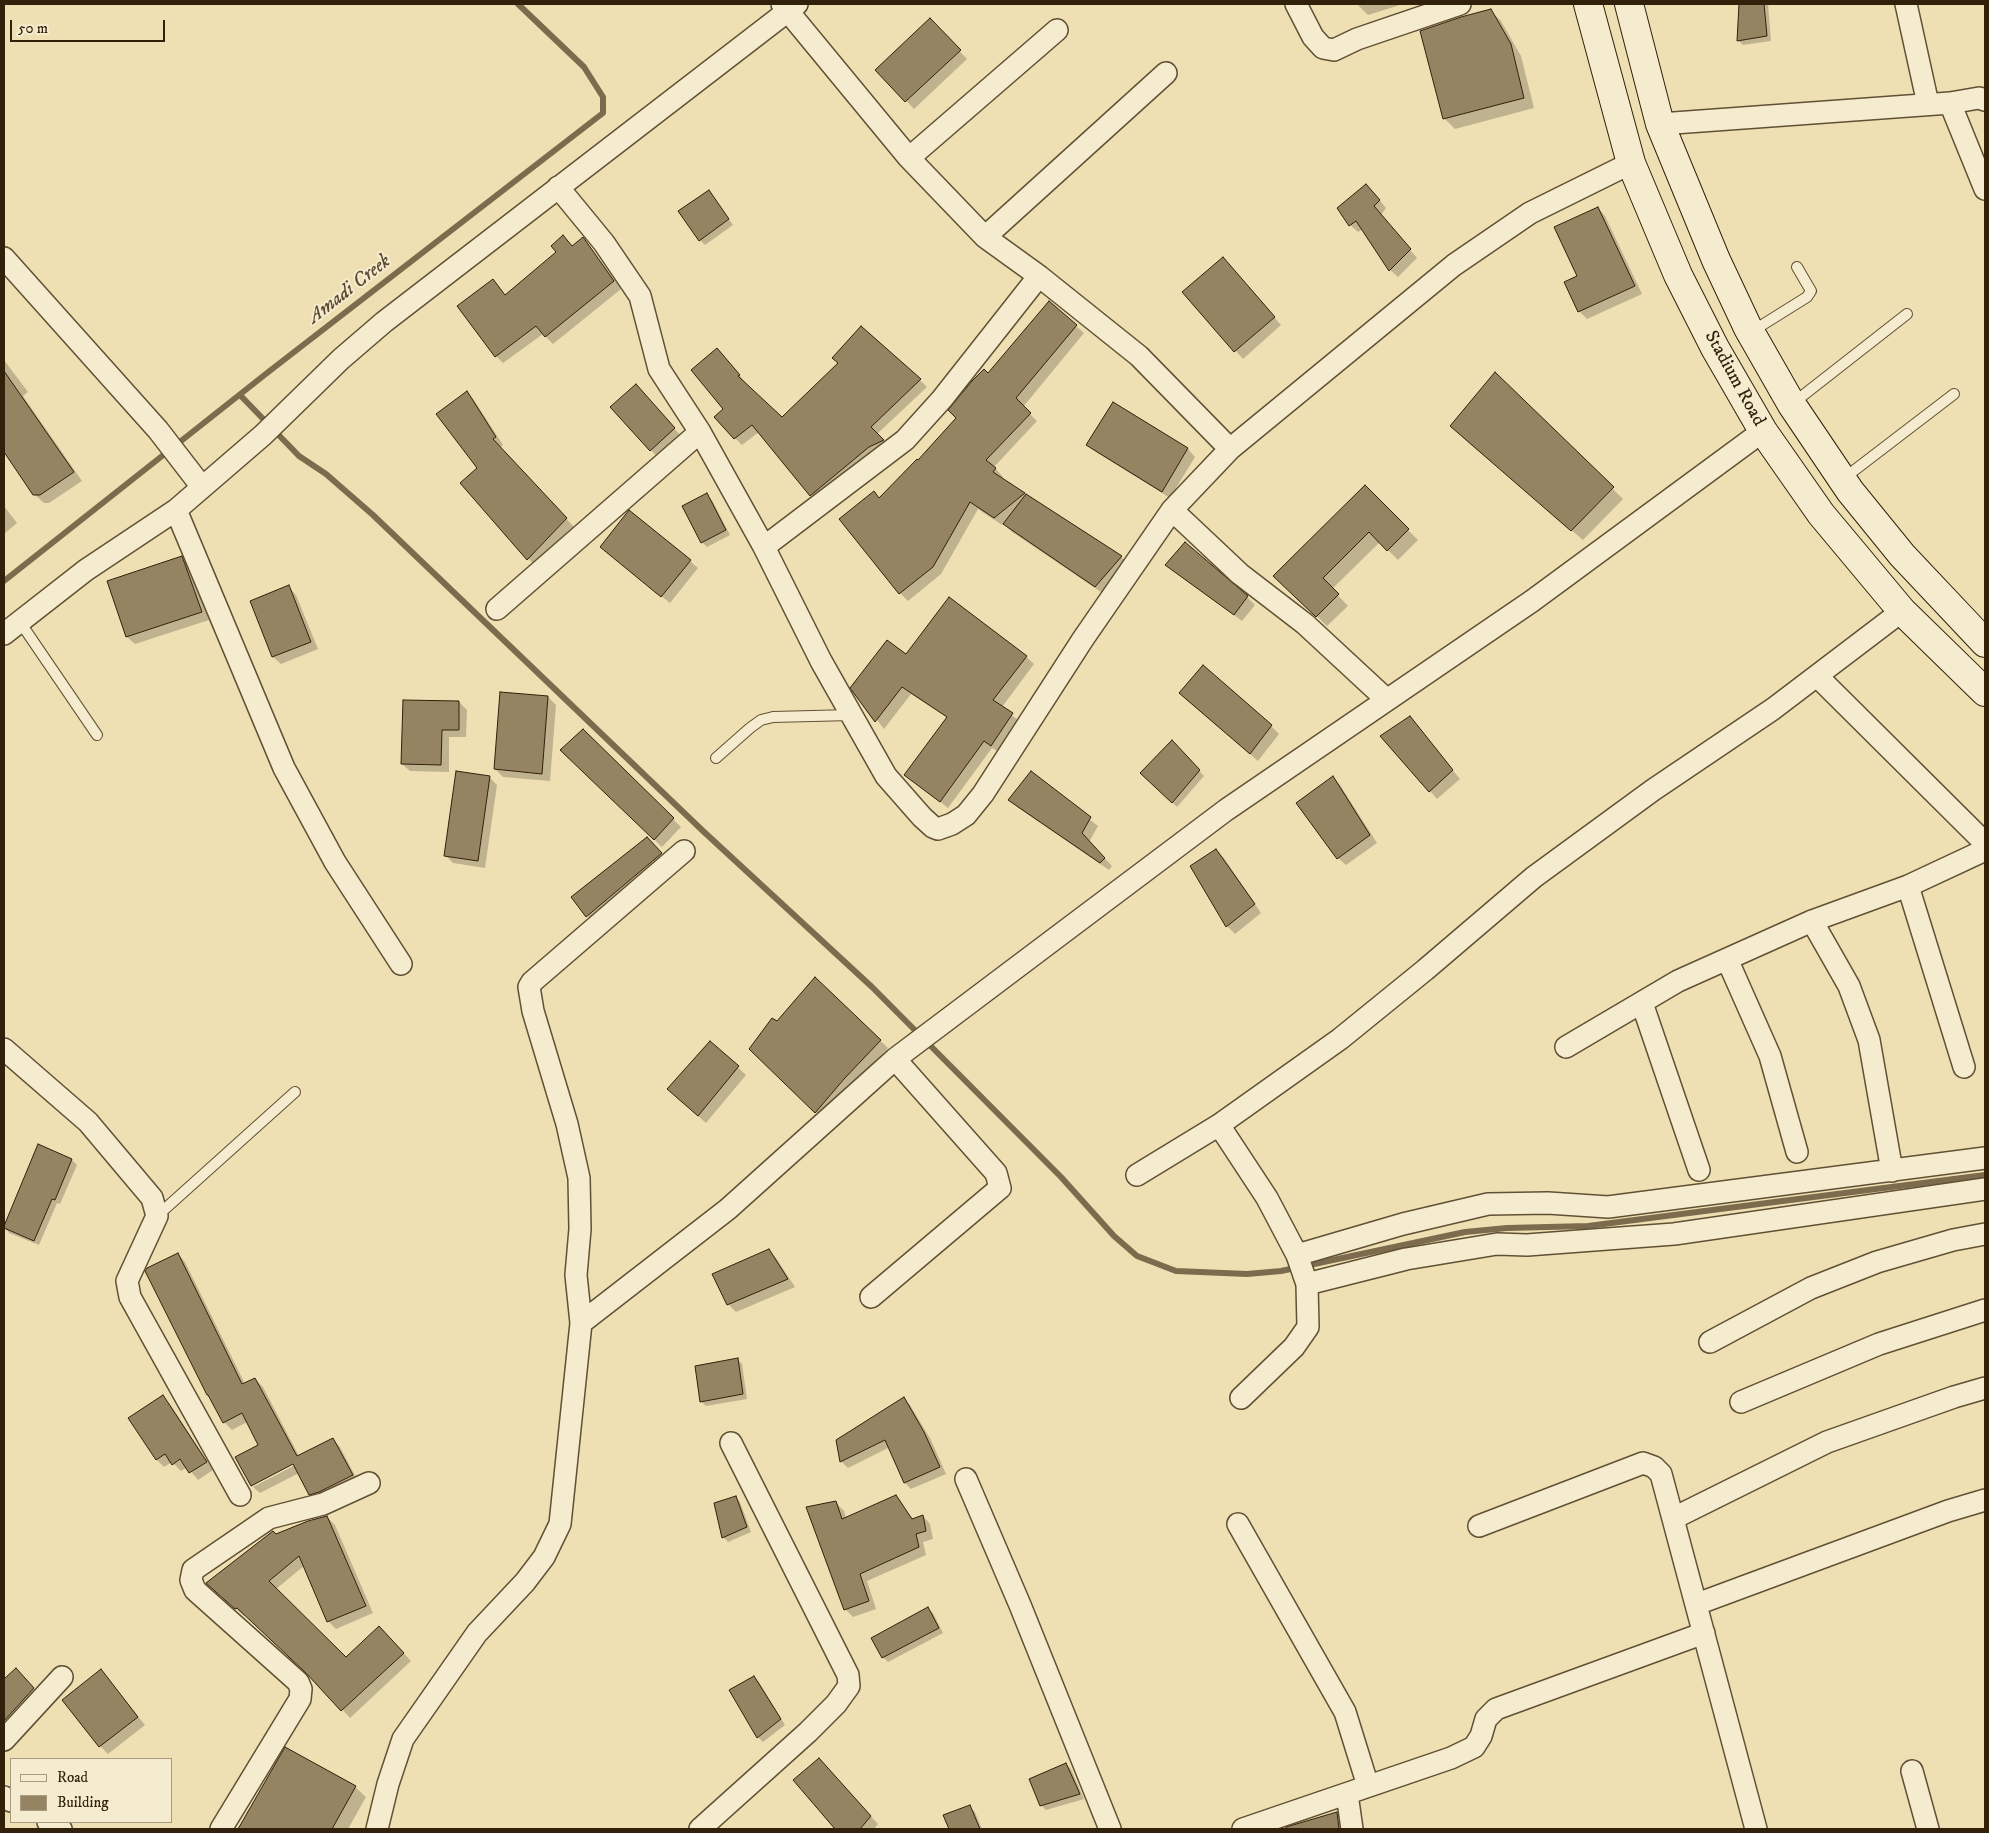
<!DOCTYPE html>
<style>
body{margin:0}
#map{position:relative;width:1989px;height:1833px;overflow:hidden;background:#efe0b3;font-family:"IM FELL DW Pica",serif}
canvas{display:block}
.frame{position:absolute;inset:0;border:5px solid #31200a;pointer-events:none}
.legend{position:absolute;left:10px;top:1758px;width:162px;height:65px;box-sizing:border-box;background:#f5ebce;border:1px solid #a79a80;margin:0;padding:6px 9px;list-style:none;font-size:15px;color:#31200a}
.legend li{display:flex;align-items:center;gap:10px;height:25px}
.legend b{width:25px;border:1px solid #a79a80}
.scale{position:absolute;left:10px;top:20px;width:155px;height:22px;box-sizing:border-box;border:2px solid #31200a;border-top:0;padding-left:6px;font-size:15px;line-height:18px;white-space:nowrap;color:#31200a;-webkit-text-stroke:4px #f5ebce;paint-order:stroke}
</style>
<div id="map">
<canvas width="1989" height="1833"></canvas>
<div class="frame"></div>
<ul class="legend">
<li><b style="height:6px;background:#f5ebce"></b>Road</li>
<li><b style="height:14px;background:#948462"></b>Building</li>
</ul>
<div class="scale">50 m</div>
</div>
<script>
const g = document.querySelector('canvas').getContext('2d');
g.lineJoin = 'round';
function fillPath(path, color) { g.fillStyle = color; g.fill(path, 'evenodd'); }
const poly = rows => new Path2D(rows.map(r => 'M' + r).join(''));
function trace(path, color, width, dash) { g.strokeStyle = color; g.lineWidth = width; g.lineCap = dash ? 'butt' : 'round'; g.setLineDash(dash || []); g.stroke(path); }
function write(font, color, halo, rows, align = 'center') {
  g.font = font + ' "IM FELL DW Pica",serif'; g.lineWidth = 4; g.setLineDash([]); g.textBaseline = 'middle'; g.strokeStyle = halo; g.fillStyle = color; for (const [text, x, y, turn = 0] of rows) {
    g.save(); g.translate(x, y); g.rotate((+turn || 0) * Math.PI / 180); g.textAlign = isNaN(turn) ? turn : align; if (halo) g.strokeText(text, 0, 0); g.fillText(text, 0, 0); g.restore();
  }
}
fillPath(poly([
 [1357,4,1403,4,1368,15],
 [1740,4,1768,4,1771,41,1743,45,1738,40],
 [1491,11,1501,21,1521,56,1534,108,1455,129,1444,118],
 [930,20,967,59,914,109,877,70],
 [709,191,733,225,705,245,700,240],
 [1374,193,1386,208,1381,215,1417,258,1398,277,1390,270,1363,229,1358,232,1350,225],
 [1598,208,1605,216,1642,294,1587,319,1579,311,1579,277],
 [563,237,573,247,583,239,590,246,621,289,553,344,543,334,503,363,496,356,493,281,506,296,558,252],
 [1230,266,1281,325,1243,359,1183,292],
 [1049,303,1084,333,1023,407,1037,421,994,467,1003,477,1001,479,1121,557,1129,564,1104,594,1012,532,1004,524,1002,525,978,509,941,574,908,601,900,593,879,499,918,462,958,418,989,375],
 [724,357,746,383,744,384,782,419,920,380,927,387,877,434,890,448,818,502,759,432,742,445,735,438,725,409],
 [4,360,28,392,23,396,82,481,49,503,44,503,34,494,4,450],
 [1495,374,1623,499,1583,540,1462,437],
 [467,392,474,400,503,445,499,448,574,527,536,567,462,483,479,468],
 [643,394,682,437,658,458,651,450],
 [1113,403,1188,449,1195,457,1170,498,1096,452,1088,444],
 [1365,487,1418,540,1398,560,1380,542,1332,589,1348,606,1327,626,1275,576],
 [707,495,712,500,730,535,707,547,702,542],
 [4,506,17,523,4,534],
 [609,554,690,561,698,568,670,603],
 [181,557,189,565,209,620,135,644,127,637,109,582],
 [1167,565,1247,597,1255,605,1242,621,1175,572],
 [289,587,296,595,318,649,281,664,273,657],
 [906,656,1026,657,1034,664,1002,707,1019,721,999,752,992,748,948,808,906,775,948,718,911,694,884,729,852,688],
 [502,693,548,697,556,705,550,781,503,777,495,769],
 [1188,701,1271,726,1279,734,1258,761],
 [459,702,467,710,466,737,449,737,449,772,410,771,402,764],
 [1410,718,1460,779,1437,799,1430,791],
 [583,730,681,827,662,847,562,750],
 [1172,742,1204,776,1177,807,1142,773],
 [1031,773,1098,826,1089,842,1112,866,1109,870,1017,807,1010,799],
 [489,777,497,785,485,868,453,863,445,855],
 [1333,778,1340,785,1377,843,1346,865,1338,858],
 [647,839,669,862,595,924,572,897],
 [1216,850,1224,858,1261,913,1235,934,1227,926,1192,866],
 [815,978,888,1048,851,1086,824,1120,750,1049,777,1023],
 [710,1042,746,1075,706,1123,676,1097],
 [39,1146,72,1160,77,1165,60,1204,57,1203,39,1245,9,1233,5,1228],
 [769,1250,776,1258,795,1287,736,1312,728,1304],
 [178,1254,185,1262,245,1384,255,1379,263,1387,299,1456,333,1439,340,1447,359,1483,318,1502,310,1494,299,1473,260,1493,253,1487,299,1463,298,1460,252,1486,237,1457,260,1445,247,1422,232,1430,224,1422,208,1395],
 [737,1359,742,1364,747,1399,706,1406,701,1401],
 [162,1397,170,1404,213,1470,198,1480,187,1467,181,1471,172,1462,164,1467,157,1460,130,1418],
 [904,1399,910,1405,931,1440,946,1474,911,1489,905,1483,890,1447,848,1468,842,1462,837,1441],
 [736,1497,740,1502,751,1532,728,1542,723,1537],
 [896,1497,913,1519,923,1516,930,1524,933,1539,923,1542,926,1555,867,1581,876,1609,853,1617,845,1609,836,1503,844,1511,846,1518],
 [327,1517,335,1525,373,1613,336,1629,328,1621,304,1566,276,1589,346,1659,387,1635,411,1661,350,1718,311,1675,245,1614,244,1616,216,1590,276,1536],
 [928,1608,933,1613,943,1633,888,1662,883,1657],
 [16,1670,41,1697,4,1736,4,1681],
 [754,1677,759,1682,785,1725,763,1742,758,1737],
 [108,1679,145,1725,108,1754,100,1746],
 [286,1749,355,1787,366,1797,348,1829,240,1829],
 [1066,1764,1071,1769,1084,1799,1046,1810,1041,1805],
 [826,1768,878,1824,874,1829,837,1829,795,1780],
 [970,1807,975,1812,982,1829,950,1829,945,1816],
 [1337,1813,1344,1821,1345,1829,1312,1829,1311,1820]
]), '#0003');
trace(poly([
 [240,395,299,456,326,474,373,515,703,831,872,987,1061,1177,1114,1236,1137,1256,1176,1271,1247,1274,1281,1271,1465,1232,1507,1228,1588,1226,1985,1175],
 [4,581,267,373,603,113,603,97,584,67,518,4]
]), '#7c6c4d', 6);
const building = poly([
 [1739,4,1764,4,1767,36,1737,41,1739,4],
 [1491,9,1511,44,1524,98,1443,119,1420,31,1461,17,1491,9],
 [930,18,961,50,905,102,875,70,930,18],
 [1366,184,1380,200,1374,206,1411,249,1389,271,1356,221,1349,226,1337,208,1366,184],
 [709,190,729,219,699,241,678,211,709,190],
 [1598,207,1635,286,1578,312,1564,282,1577,276,1554,227,1598,207],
 [563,235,572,246,583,237,614,281,545,337,536,326,495,357,457,306,493,279,505,295,556,252,551,246,563,235],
 [1223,257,1275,317,1234,352,1182,292,1223,257],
 [1049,301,1077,325,1016,398,1031,413,986,460,996,468,993,472,1025,493,994,518,970,502,933,567,899,594,839,519,874,491,879,498,917,459,918,460,956,418,948,410,972,381,984,369,988,373,1049,301],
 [861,326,921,379,871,427,884,440,869,447,810,496,752,425,734,439,714,417,723,409,691,370,717,348,740,375,738,376,782,417,838,363,832,358,861,326],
 [4,371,74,472,40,495,33,495,4,452,4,371],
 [1495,372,1614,487,1571,531,1450,426,1495,372],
 [636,384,675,428,650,451,610,407,636,384],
 [467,391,496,437,493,439,567,518,527,560,460,483,477,468,436,414,467,391],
 [1113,402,1188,448,1162,492,1086,445,1113,402],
 [1365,485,1409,529,1387,551,1369,532,1323,578,1339,594,1316,617,1273,576,1365,485],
 [707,493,726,530,701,543,682,506,707,493],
 [1026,494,1122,556,1095,587,1003,524,1026,494],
 [629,510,691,560,661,597,600,547,629,510],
 [1185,542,1248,596,1234,615,1165,565,1185,542],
 [182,556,202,612,126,637,107,581,182,556],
 [289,585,311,642,272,657,250,601,289,585],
 [949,597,1027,656,993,700,1013,713,991,746,984,741,940,802,904,775,947,717,902,687,875,722,850,688,887,640,906,654,949,597],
 [1203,665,1272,725,1250,754,1179,693,1203,665],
 [500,692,548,696,542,774,494,769,500,692],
 [403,700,459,701,459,730,442,730,441,765,401,764,403,700],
 [1410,716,1453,770,1429,792,1380,736,1410,716],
 [583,729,674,818,654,840,560,750,583,729],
 [1172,740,1200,770,1172,803,1140,773,1172,740],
 [456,771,490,776,478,861,444,856,456,771],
 [1031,771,1091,817,1082,833,1105,858,1100,863,1008,800,1031,771],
 [1333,776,1370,835,1337,859,1296,803,1333,776],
 [647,837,662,853,586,917,571,897,647,837],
 [1216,849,1255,904,1226,927,1190,866,1216,849],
 [815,977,881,1040,844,1079,815,1113,749,1049,772,1018,777,1021,815,977],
 [710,1041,739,1066,698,1116,667,1089,710,1041],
 [38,1144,72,1159,55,1200,52,1199,34,1241,4,1228,4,1226,38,1144],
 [769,1249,788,1279,727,1305,712,1274,769,1249],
 [178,1253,242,1384,255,1378,297,1456,333,1438,353,1475,319,1492,309,1495,293,1464,251,1486,235,1457,258,1445,242,1413,223,1423,208,1395,207,1395,145,1271,147,1268,178,1253],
 [738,1358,743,1394,700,1402,695,1366,738,1358],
 [163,1395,207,1462,189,1473,180,1459,172,1465,165,1454,156,1460,128,1418,163,1395],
 [904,1397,924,1432,940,1467,904,1483,885,1440,840,1462,836,1440,904,1397],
 [896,1495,912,1519,923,1515,926,1531,916,1534,919,1547,860,1574,869,1601,844,1610,806,1507,836,1501,842,1519,896,1495],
 [736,1496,747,1527,722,1538,714,1503,736,1496],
 [327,1516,366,1606,327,1622,299,1556,269,1581,346,1657,379,1626,404,1653,341,1711,306,1673,237,1608,235,1609,206,1583,273,1531,276,1534,308,1521,327,1516],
 [928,1607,939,1628,882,1658,871,1638,928,1607],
 [16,1668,34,1688,4,1721,4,1679,16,1668],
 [101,1669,138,1717,99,1747,62,1700,101,1669],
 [754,1676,781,1719,757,1738,729,1690,754,1676],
 [285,1747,356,1786,332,1829,238,1829,285,1747],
 [819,1758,871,1816,860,1829,835,1829,793,1780,819,1758],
 [1066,1763,1080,1794,1040,1806,1029,1779,1066,1763],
 [970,1805,980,1829,949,1829,943,1815,970,1805],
 [1337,1812,1339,1829,1286,1829,1286,1827,1337,1812]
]);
fillPath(building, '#948462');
trace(building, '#31200a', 1);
const lane = poly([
 [1751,332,1807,297,1811,291,1797,267],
 [1792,404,1907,314],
 [1843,479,1954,394],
 [20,622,97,735],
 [716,758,750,728,761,720,773,717,852,715],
 [157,1216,295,1092]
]);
const street = poly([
 [782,4,909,158,985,237,1039,276,1139,356,1230,449],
 [1296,4,1313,37,1323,48,1334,50,1357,39,1460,4],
 [1906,4,1928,104],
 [1950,103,1985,189],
 [1660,124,1950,103,1979,98,1985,100],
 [909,158,1057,30],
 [558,187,604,243,640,296,659,369,700,432,764,547,821,661,886,776,922,817,933,827,938,829,952,824,966,815,983,794,1083,639,1172,510,1230,449,1454,265,1530,213,1631,163],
 [985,237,1166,73],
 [4,258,158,430,202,487],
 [176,510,284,768,335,862,401,964],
 [1172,510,1240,574,1305,624,1387,700],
 [764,547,905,440,942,399,1039,276],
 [497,609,700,432],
 [4,634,86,570,176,510,263,435,341,359,384,322,797,4],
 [1817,676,1985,843],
 [1908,886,1964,1067],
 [1812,921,1849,986,1869,1040,1892,1171],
 [1727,959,1770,1056,1797,1152],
 [1642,1003,1699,1170],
 [1566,1047,1678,981,1812,921,1908,886,1985,850],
 [4,1049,88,1122,152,1198,157,1216,127,1281,130,1297,240,1495],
 [1219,1125,1267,1198,1297,1255,1307,1284,1308,1327,1294,1347,1241,1398],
 [1137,1175,1219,1125,1340,1039,1425,970,1534,877,1653,790,1773,709,1902,611],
 [1297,1255,1403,1224,1488,1204,1548,1203,1608,1207,1985,1158],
 [1307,1284,1406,1259,1497,1244,1527,1245,1674,1234,1985,1189],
 [871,1297,1000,1188,996,1173,895,1059],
 [581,1323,728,1209,895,1059,1065,931,1226,810,1532,601,1763,431],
 [1710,1342,1811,1288,1877,1262,1953,1240,1985,1234],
 [1741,1402,1879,1344,1985,1310],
 [966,1479,1020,1605,1110,1829],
 [1674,1518,1827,1442,1954,1397,1985,1388],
 [1238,1524,1345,1712,1368,1786],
 [1479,1526,1643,1463,1654,1467,1661,1474,1756,1829],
 [1697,1604,1948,1511,1985,1500],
 [4,1740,62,1677],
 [1912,1771,1928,1829],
 [1347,1794,1352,1829],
 [4,1797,11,1801],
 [48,1822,61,1829],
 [221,1829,300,1699,301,1689,298,1682,195,1590,191,1580,193,1570,269,1518,323,1504,369,1483],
 [377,1829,388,1784,403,1739,477,1633,525,1582,544,1557,560,1524,581,1323,576,1275,580,1229,579,1178,567,1124,533,1011,529,987,532,982,684,851],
 [700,1829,808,1732,836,1704,849,1686,848,1675,731,1443],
 [1243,1829,1451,1758,1474,1747,1481,1736,1486,1719,1496,1709,1704,1633]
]);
const secondary = poly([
 [1588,4,1631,163,1678,275,1715,348,1763,431,1821,514,1902,611,1985,692],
 [1629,4,1660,124,1716,260,1748,328,1792,405,1850,491,1902,555,1985,643]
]);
trace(lane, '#605034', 12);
trace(street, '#605034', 24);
trace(secondary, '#31200a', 30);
trace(lane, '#f5ebce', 10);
trace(street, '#f5ebce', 21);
trace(secondary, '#f5ebce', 28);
write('19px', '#31200a', '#f5ebce', [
 ["Stadium Road",1734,379,61]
]);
write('italic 20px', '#5d4c31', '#f5ebce', [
 ["Amadi Creek",350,290,-38]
]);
</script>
